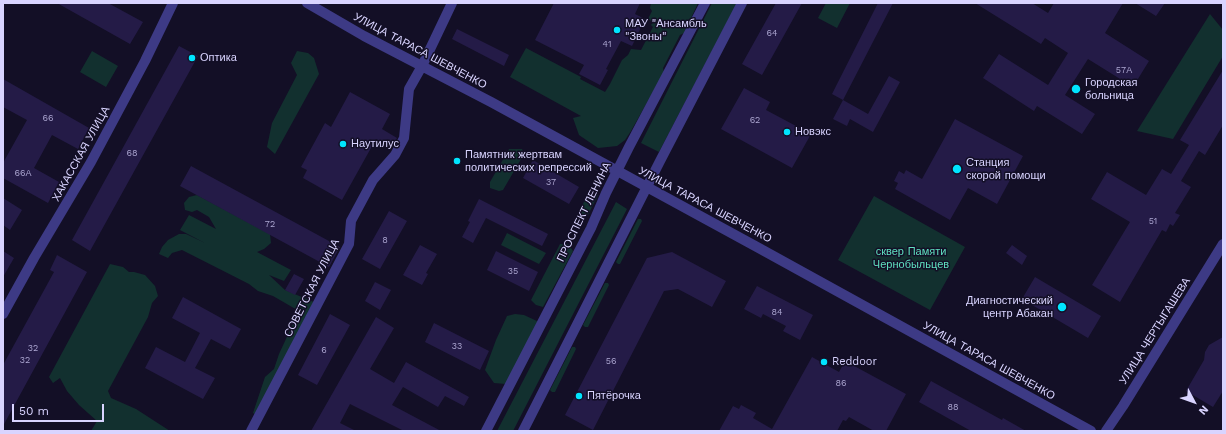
<!DOCTYPE html>
<meta charset="utf-8">
<style>
body{margin:0}
#map{position:relative;width:1226px;height:434px;overflow:hidden;background:#130f26;font-family:"Work Sans",sans-serif}
canvas{display:block}
.frame{position:absolute;inset:0;border:4px solid #d9d4ff;pointer-events:none}
.north{position:absolute;left:1174px;top:382px;width:40px;height:40px;-webkit-text-stroke:3px #130f26;paint-order:stroke;rotate:131deg;font-size:11px;font-weight:700;line-height:16px;text-align:center;color:#d9d4ff}
.north::after{content:'';display:block;margin:auto;width:14px;height:18px;background:#d9d4ff;clip-path:polygon(50% 0,100% 100%,50% 72%,0 100%)}
.scale{position:absolute;left:12px;top:404px;width:92px;height:18px;box-sizing:border-box;border:2px solid #d9d4ff;border-top:0;padding-left:5px;font-size:12px;line-height:14px;white-space:nowrap;color:#d9d4ff;-webkit-text-stroke:3px #130f26;paint-order:stroke}
</style>
<div id="map">
<canvas width="1226" height="434"></canvas>
<div class="frame"></div>
<div class="north">N</div>
<div class="scale">50 m</div>
</div>
<script>
const g = document.querySelector('canvas').getContext('2d');
g.lineJoin = 'round';
function fillPath(path, color) { g.fillStyle = color; g.fill(path, 'evenodd'); }
const poly = rows => new Path2D(rows.map(r => 'M' + r).join(''));
function trace(path, color, width, dash) { g.strokeStyle = color; g.lineWidth = width; g.lineCap = dash ? 'butt' : 'round'; g.setLineDash(dash || []); g.stroke(path); }
function write(font, color, halo, rows, align = 'center') {
  g.font = font + ' "Work Sans",sans-serif'; g.lineWidth = 3; g.setLineDash([]); g.textBaseline = 'middle'; g.strokeStyle = halo; g.fillStyle = color; for (const [text, x, y, turn = 0] of rows) {
    g.save(); g.translate(x, y); g.rotate((+turn || 0) * Math.PI / 180); g.textAlign = isNaN(turn) ? turn : align; if (halo) g.strokeText(text, 0, 0); g.fillText(text, 0, 0); g.restore();
  }
}
fillPath(poly([
 [651,3,698,3,684,33,680,35,663,68,664,72,631,131,625,140,617,146,598,148,579,135,573,118,581,116,510,77,526,48,581,77,580,79,605,92,610,84,622,60,628,55,631,49,641,50,653,27,651,25,653,22,648,19,652,11,650,8],
 [712,3,737,3,659,152,641,143],
 [826,3,850,3,837,28,818,18],
 [1210,14,1223,30,1223,56,1173,139,1137,131],
 [92,51,118,66,106,87,80,72],
 [297,51,308,53,314,58,319,74,275,154,267,147,272,123,297,75,291,63],
 [509,149,522,149,524,154,503,190,499,191,490,188,490,182],
 [594,190,598,195,588,215,580,216,579,211,590,191],
 [197,195,270,234,271,243,264,249,257,252,291,270,284,281,269,275,285,290,316,303,257,415,253,413,265,377,274,369,279,354,299,311,273,296,258,291,249,284,182,250,172,253,168,258,159,254,162,247,168,240,179,234,186,234,205,243,180,230,189,215,216,229,209,217,197,210,192,212,185,210,184,203,189,197],
 [874,196,965,247,930,310,838,260],
 [616,202,627,209,513,431,497,431],
 [638,219,641,219,642,221,620,264,618,264,616,262],
 [507,233,546,253,539,264,501,245],
 [560,244,568,244,573,251,543,307,536,305,531,300],
 [110,264,123,267,129,272,134,272,145,275,155,286,158,296,152,303,148,317,108,391,111,398,136,409,170,431,91,431,97,421,79,405,67,391,60,378,53,383,49,377],
 [605,283,608,283,609,285,588,327,585,327,583,325],
 [515,314,524,315,539,322,506,384,494,383,485,370,496,340,507,316],
 [572,347,575,347,576,349,555,392,552,392,550,390]
]), '#12302f');
fillPath(poly([
 [57,3,108,3,143,22,130,44],
 [554,3,640,3,635,14,645,19,632,46,621,41,606,69,608,70,600,85,579,74,584,65,535,40],
 [776,3,802,3,762,75,742,64],
 [878,3,893,3,843,100,832,94],
 [975,3,1032,3,1048,13,1054,3,1123,3,1105,33,1149,61,1133,87,1088,59,1065,95,1095,114,1082,134,1037,106,1034,111,983,78,999,54,1048,85,1068,53,1045,38,1041,44],
 [1135,3,1165,3,1156,16],
 [457,29,509,55,504,66,452,39],
 [179,46,198,56,90,251,72,240],
 [1223,70,1223,125,1205,155,1199,151,1181,181,1191,187,1175,213,1180,215,1173,226,1170,224,1166,232,1162,230,1120,302,1092,285,1130,222,1091,199,1107,172,1146,195,1162,169,1171,174,1189,145,1180,140],
 [889,76,900,82,873,132,850,119,847,126,833,119,843,100,868,114],
 [3,79,89,128,78,149,52,135,34,168,59,182,48,203,3,178,3,163,27,120,3,107],
 [744,88,770,102,766,110,811,134,792,168,721,129],
 [350,92,390,114,382,129,397,138,391,148,376,139,342,200,303,178,307,170,301,167,325,123,331,127],
 [955,119,1023,156,997,204,968,188,950,220,895,189,898,183,894,181,899,171,904,174,906,170,922,179],
 [533,160,579,187,569,204,523,178],
 [191,166,340,247,329,267,180,186],
 [3,198,22,210,10,230,3,225],
 [479,199,548,234,542,246,486,218,473,243,462,237,470,222,468,221],
 [389,211,407,221,380,269,362,259],
 [420,245,437,254,426,273,428,274,422,285,403,275],
 [1012,245,1027,256,1022,265,1006,253],
 [3,251,14,258,3,277],
 [496,251,538,272,529,291,487,270],
 [672,252,726,281,712,307,678,289,664,291,593,430,565,415,647,258],
 [57,255,87,272,3,426,3,365,54,272,50,270],
 [294,274,304,279,295,295,285,290],
 [1035,277,1101,316,1088,338,1022,299],
 [375,282,391,290,380,310,365,301],
 [757,286,813,315,800,340,783,331,786,326,763,314,761,318,744,309],
 [183,297,241,329,230,349,211,339,195,368,215,378,203,399,145,368,156,347,185,362,200,333,172,318],
 [330,314,350,325,317,385,298,375],
 [376,317,394,328,370,369,394,383,406,362,469,397,464,406,445,396,438,407,403,387,392,405,441,431,404,431,350,404,340,423,356,431,311,431],
 [434,323,489,351,480,370,425,342],
 [1223,337,1223,391,1213,407,1186,391,1204,360,1205,352,1209,345],
 [812,357,839,372,845,361,906,394,886,431,874,431,849,417,846,421,843,420,837,431,719,431,733,406,739,409,741,405,756,413,753,418,772,429],
 [931,381,1002,420,1003,418,1026,431,971,431,919,402]
]), '#241b47');
trace(poly([
 [307,3,364,36,491,102,757,247,1091,431],
 [3,314,34,258,91,162,145,61,173,3],
 [251,431,349,244,351,221,373,180,395,155,404,138,409,89,422,66,452,3],
 [486,431,591,228,606,193,629,147,705,3],
 [523,431,659,163,742,3],
 [1106,431,1123,406,1223,244]
]), '#3d3a85', 10);
for (const [x, y, r, color] of [
 [617,30,4,"#00e5ff"],
 [192,58,4,"#00e5ff"],
 [1076,89,5,"#00e5ff"],
 [787,132,4,"#00e5ff"],
 [343,144,4,"#00e5ff"],
 [457,161,4,"#00e5ff"],
 [957,169,5,"#00e5ff"],
 [1062,307,5,"#00e5ff"],
 [824,362,4,"#00e5ff"],
 [579,396,4,"#00e5ff"]
]) { const dot = new Path2D(); dot.arc(x, y, r, 0, 2 * Math.PI); g.fillStyle = color; g.fill(dot); trace(dot, '#130f26', 1.5); }
write('9px', '#aca6d1', null, [
 ["64",772,33],
 ["41",607,44],
 ["57А",1124,70],
 ["66",48,118],
 ["62",755,120],
 ["68",132,153],
 ["66А",23,173],
 ["37",551,182],
 ["51",1153,221],
 ["72",270,224],
 ["8",385,240],
 ["35",513,271],
 ["84",777,312],
 ["33",457,346],
 ["32",33,348],
 ["6",324,350],
 ["32",25,360],
 ["56",611,361],
 ["86",841,383],
 ["88",953,407]
]);
write('11px', '#d9d4ff', '#130f26', [
 ["МАУ \"Ансамбль",625,24],
 ["\"Звоны\"",625,37],
 ["Оптика",200,58],
 ["Городская",1085,83],
 ["больница",1085,96],
 ["Новэкс",795,132],
 ["Наутилус",351,144],
 ["Памятник жертвам",465,155],
 ["политических репрессий",465,168],
 ["Станция",966,163],
 ["скорой помощи",966,176],
 ["Диагностический",1053,301,"right"],
 ["центр Абакан",1053,314,"right"],
 ["Reddoor",832,362],
 ["Пятёрочка",587,396]
], 'left');
write('11px', '#d9d4ff', '#130f26', [
 ["УЛИЦА ТАРАСА ШЕВЧЕНКО",420,51,28],
 ["ХАКАССКАЯ УЛИЦА",81,154,-61],
 ["УЛИЦА ТАРАСА ШЕВЧЕНКО",705,205,28],
 ["ПРОСПЕКТ ЛЕНИНА",584,212,-64],
 ["СОВЕТСКАЯ УЛИЦА",312,288,-63],
 ["УЛИЦА ЧЕРТЫГАШЕВА",1155,331,-58],
 ["УЛИЦА ТАРАСА ШЕВЧЕНКО",989,361,29]
]);
write('11px', '#5fe0c0', '#130f26', [
 ["сквер Памяти",911,252],
 ["Чернобыльцев",911,265]
]);
</script>
